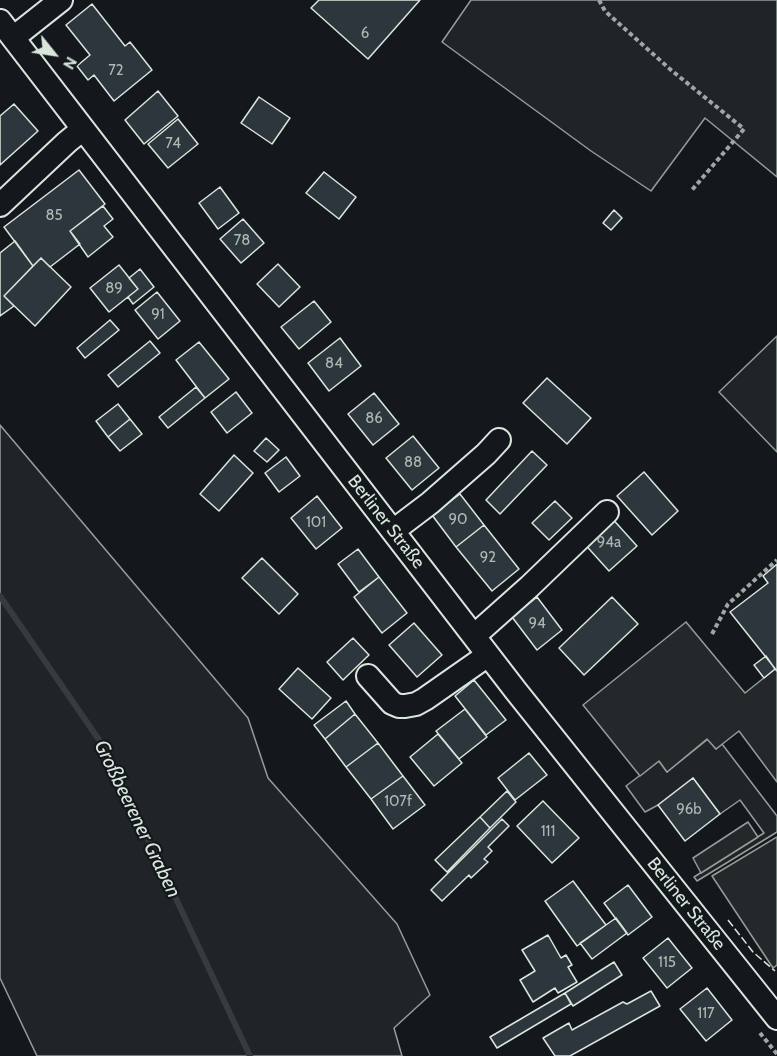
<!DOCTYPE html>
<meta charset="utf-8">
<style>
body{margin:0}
#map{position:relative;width:777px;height:1056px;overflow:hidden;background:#14181c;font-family:Cabin,sans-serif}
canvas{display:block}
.north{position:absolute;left:24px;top:24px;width:60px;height:60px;-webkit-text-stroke:4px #14181c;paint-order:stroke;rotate:120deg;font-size:16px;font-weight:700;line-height:24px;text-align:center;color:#d8e6dc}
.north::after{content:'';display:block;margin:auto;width:21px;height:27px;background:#d8e6dc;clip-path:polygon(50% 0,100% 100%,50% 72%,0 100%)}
</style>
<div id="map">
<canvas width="777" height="1056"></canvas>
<div class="north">N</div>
</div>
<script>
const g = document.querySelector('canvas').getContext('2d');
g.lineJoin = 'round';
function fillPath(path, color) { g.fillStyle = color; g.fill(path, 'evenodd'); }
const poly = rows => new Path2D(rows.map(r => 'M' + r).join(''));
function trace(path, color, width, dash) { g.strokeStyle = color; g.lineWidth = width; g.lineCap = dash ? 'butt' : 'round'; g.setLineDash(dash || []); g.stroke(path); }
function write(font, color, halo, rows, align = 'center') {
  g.font = font + ' Cabin,sans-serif'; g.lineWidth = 4.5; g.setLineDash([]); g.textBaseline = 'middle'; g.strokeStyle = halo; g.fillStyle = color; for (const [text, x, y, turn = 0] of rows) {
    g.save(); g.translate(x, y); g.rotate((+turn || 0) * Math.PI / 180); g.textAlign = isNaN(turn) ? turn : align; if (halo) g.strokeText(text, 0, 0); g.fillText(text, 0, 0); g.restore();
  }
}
const green = poly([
 [471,0,777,0,777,177,705,118,651,191,591,151,442,42,471,0],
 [777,336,777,452,719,392,777,336],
 [0,425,248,718,268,778,397,924,430,995,394,1028,402,1056,37,1056,0,978,0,425],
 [708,739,716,749,722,744,777,816,777,832,697,881,694,877,764,833,740,800,720,814,693,778,658,805,645,812,626,786,659,761,667,772,708,739]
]);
fillPath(green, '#202428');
trace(green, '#939e99', 1.5);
const parking = poly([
 [686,622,745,693,775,669,777,671,777,782,739,731,716,749,707,739,667,772,659,761,640,776,583,705,686,622],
 [748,822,758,837,701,873,693,858,748,822],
 [777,837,777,965,773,968,712,876,777,837]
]);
fillPath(parking, '#24282b');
trace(parking, '#939e99', 1.5);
trace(poly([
 [0,596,106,750,250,1056]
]), '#363b3e', 6);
const building = poly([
 [319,0,420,0,368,59,311,8,319,0],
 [92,4,125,46,130,42,152,70,114,101,94,75,88,80,77,66,90,55,66,25,92,4],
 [158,91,178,116,144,144,125,120,158,91],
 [259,97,290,118,272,144,241,123,259,97],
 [14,104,38,131,0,165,0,116,14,104],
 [178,119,198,144,168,168,148,144,178,119],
 [79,170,105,204,70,231,80,244,50,267,41,258,33,266,4,227,79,170],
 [324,172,356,197,339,219,306,193,324,172],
 [220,187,239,213,218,229,199,203,220,187],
 [103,206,113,219,104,226,113,237,88,257,70,231,103,206],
 [614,210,622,218,611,230,603,223,614,210],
 [243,219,264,243,241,263,220,239,243,219],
 [15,241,33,266,4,296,14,306,0,316,0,253,15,241],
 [41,258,71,287,35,326,4,296,41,258],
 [278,264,300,287,279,307,257,284,278,264],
 [119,265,138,289,109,312,90,288,119,265],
 [140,269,154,287,133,304,128,297,138,289,129,278,140,269],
 [157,292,180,321,158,339,135,310,157,292],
 [314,301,331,322,299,349,281,327,314,301],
 [110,320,119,330,85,358,77,348,110,320],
 [340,338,361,366,329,391,308,363,340,338],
 [150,341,160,353,118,387,108,375,150,341],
 [199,342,229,379,205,398,176,360,199,342],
 [547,378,591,418,567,444,523,403,547,378],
 [196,387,205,398,168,428,159,417,196,387],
 [236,392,252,413,227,433,211,412,236,392],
 [374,393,399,424,373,445,348,414,374,393],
 [118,404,130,419,108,437,96,421,118,404],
 [130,419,142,434,120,451,108,437,130,419],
 [413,436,439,468,412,490,386,458,413,436],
 [266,438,279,450,267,462,254,451,266,438],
 [532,451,547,465,500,514,486,500,532,451],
 [234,455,253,473,219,511,200,494,234,455],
 [286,457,300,476,279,492,265,473,286,457],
 [644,472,678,511,652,535,617,496,644,472],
 [460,494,484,525,456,547,432,515,460,494],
 [317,496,342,528,316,549,291,518,317,496],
 [555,501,572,518,549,540,532,523,555,501],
 [609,515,637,546,609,571,581,540,609,515],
 [484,525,519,569,492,591,456,547,484,525],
 [358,549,379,577,359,592,338,564,358,549],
 [262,558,298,594,279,614,242,578,262,558],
 [777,564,777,671,730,612,768,583,763,576,777,564],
 [379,577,407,613,382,633,354,597,379,577],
 [537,597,562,630,537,650,512,617,537,597],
 [612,597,638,624,584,675,559,648,612,597],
 [414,623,442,655,417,677,389,645,414,623],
 [353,638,369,655,343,680,327,662,353,638],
 [766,656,775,669,764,678,754,665,766,656],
 [298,668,331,698,312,719,279,689,298,668],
 [474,680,506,720,486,735,455,696,474,680],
 [346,701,355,714,325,739,314,725,346,701],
 [465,709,487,737,459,759,436,731,465,709],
 [355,714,378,743,346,767,325,739,355,714],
 [438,734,462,763,434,786,410,757,438,734],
 [378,743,403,776,371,799,346,767,378,743],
 [529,753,547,775,515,800,498,778,529,753],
 [403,776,425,805,393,829,371,799,403,776],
 [693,778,720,814,685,841,658,805,693,778],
 [507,791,516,802,490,828,480,817,507,791],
 [543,801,579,838,552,863,517,826,543,801],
 [480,817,490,828,447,872,435,860,480,817],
 [502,819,509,826,488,847,492,851,484,859,488,862,471,878,469,875,442,901,431,890,502,819],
 [573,881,606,925,577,946,545,901,573,881],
 [628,885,652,917,628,935,604,903,628,885],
 [616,918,627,933,592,959,580,943,616,918],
 [548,935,561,958,566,955,572,965,568,967,577,982,558,993,555,988,533,1002,520,980,535,971,522,950,548,935],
 [668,938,692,968,667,988,643,958,668,938],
 [614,962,622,975,573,1006,565,993,614,962],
 [707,988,732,1020,706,1041,680,1009,707,988],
 [651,991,660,1006,570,1056,555,1056,543,1038,569,1023,572,1030,623,1002,627,1004,651,991],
 [565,993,571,1004,497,1048,490,1037,565,993]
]);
fillPath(building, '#2c363c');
trace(building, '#d8e6dc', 1.5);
const minor = poly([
 [0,21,516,691,777,1018],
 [13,38,61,0],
 [0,205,67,142,83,129],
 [393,531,430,503,486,454,499,440],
 [474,636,529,587,607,512],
 [368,676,392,703,399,706,405,706,416,704,425,699,488,655]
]);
trace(minor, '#d8e6dc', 26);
trace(poly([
 [599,0,605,11,671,70,744,129,692,190],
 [712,634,728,604,777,560],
 [760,1033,777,1054]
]), '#9da8a2', 4, [4.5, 3]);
trace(minor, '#14181c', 22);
trace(poly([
 [728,920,753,952,775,971]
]), '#d8e6dc', 1.5, [8, 3]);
write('15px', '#adbab4', null, [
 ["6",365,34],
 ["72",116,71],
 ["74",173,144],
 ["85",54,216],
 ["78",242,241],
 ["89",114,289],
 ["91",158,315],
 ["84",334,364],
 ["86",374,419],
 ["88",413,463],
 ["90",458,520],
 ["101",316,523],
 ["94a",609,543],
 ["92",488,558],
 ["94",537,624],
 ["107f",398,802],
 ["96b",689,810],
 ["111",548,832],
 ["115",667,963],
 ["117",706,1014]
]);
write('18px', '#d8e6dc', '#14181c', [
 ["Berliner Straße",386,522,52],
 ["Berliner Straße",686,904,51]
]);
write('italic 20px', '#d8e6dc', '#14181c', [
 ["Großbeerener Graben",137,819,64]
]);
</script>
